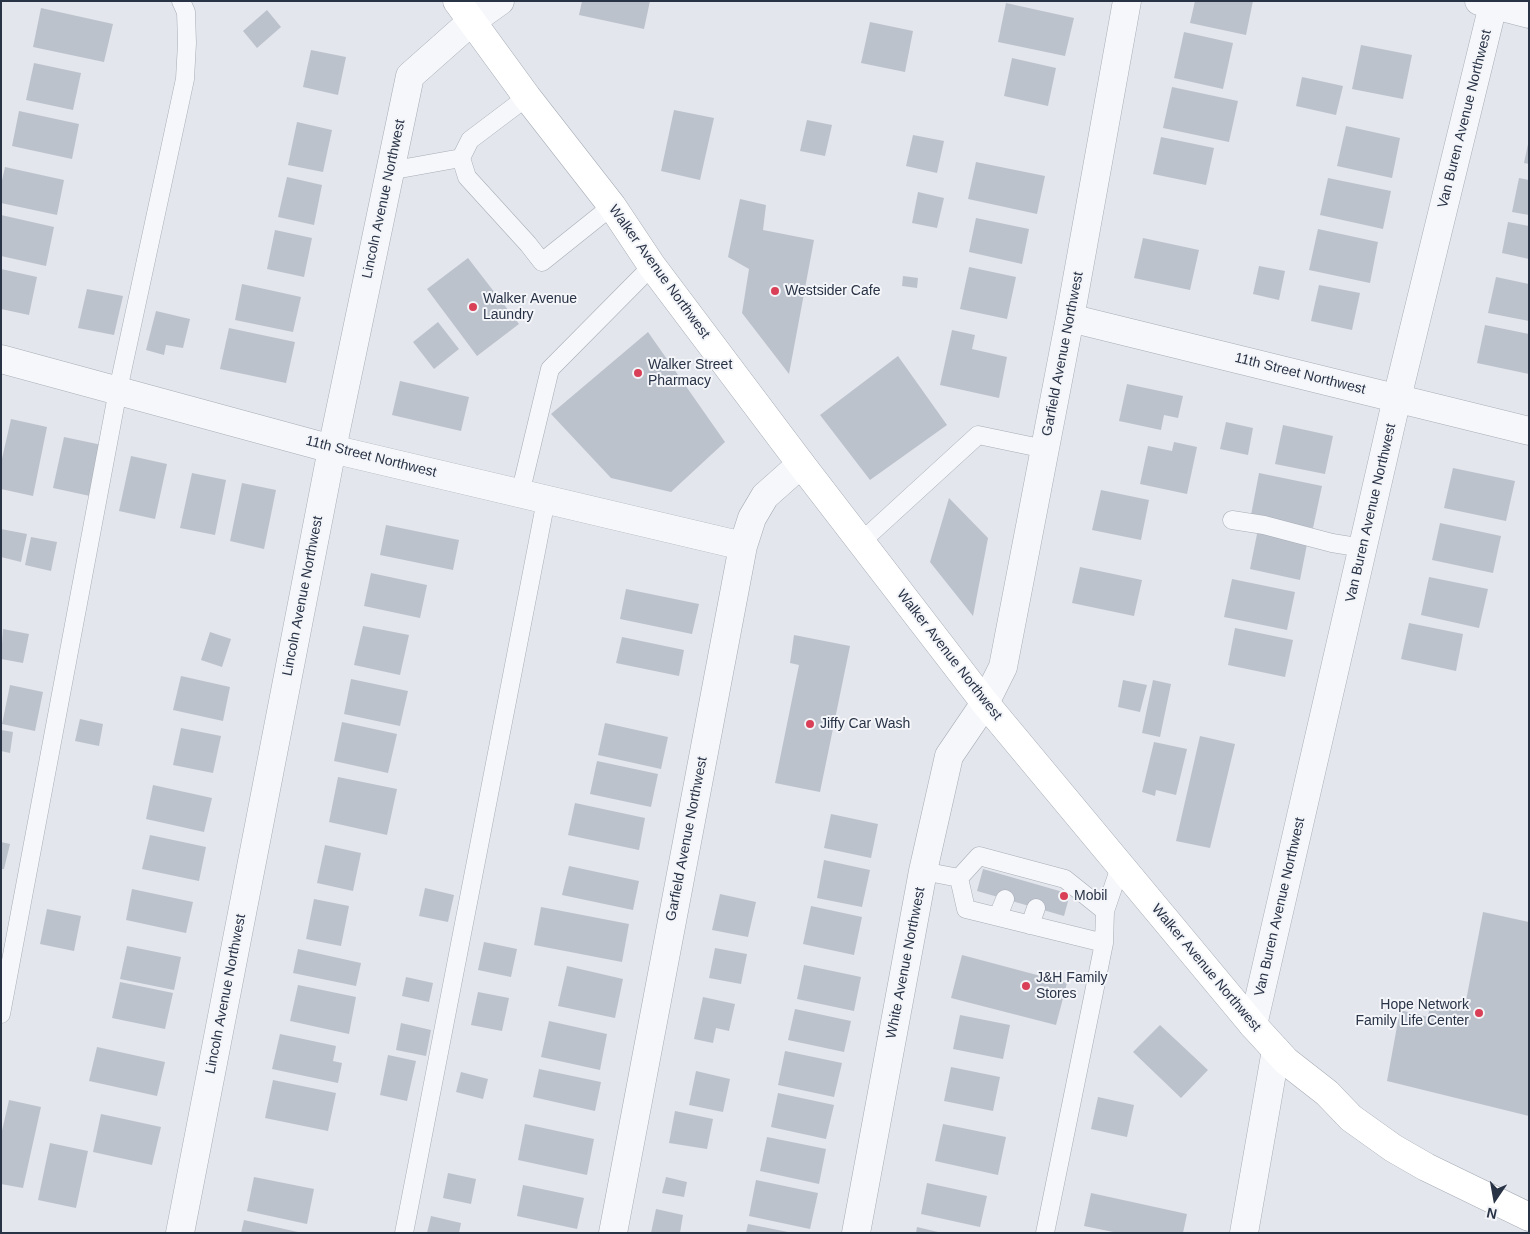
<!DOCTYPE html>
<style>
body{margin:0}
#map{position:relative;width:1530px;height:1234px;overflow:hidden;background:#e3e6ec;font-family:Helvetica,sans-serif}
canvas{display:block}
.frame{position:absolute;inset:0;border:2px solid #293346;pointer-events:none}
.north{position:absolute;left:1470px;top:1174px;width:50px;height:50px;-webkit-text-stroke:4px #f3f5f9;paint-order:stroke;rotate:192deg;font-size:14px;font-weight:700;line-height:20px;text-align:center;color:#293346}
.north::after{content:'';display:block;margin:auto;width:18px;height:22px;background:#293346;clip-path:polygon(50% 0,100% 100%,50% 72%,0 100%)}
</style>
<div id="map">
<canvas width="1530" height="1234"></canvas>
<div class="frame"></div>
<div class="north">N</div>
</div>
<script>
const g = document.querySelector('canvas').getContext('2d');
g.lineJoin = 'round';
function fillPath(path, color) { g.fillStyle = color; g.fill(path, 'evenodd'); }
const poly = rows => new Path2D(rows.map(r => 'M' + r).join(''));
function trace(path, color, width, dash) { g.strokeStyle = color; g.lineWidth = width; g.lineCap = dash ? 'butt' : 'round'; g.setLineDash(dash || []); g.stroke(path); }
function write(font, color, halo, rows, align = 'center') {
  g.font = font + ' Helvetica,sans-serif'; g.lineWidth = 4; g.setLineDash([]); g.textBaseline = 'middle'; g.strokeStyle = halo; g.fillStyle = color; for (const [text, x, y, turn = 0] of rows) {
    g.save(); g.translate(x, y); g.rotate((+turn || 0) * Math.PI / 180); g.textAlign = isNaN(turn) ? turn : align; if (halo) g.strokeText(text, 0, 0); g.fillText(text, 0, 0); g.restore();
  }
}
fillPath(poly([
 [582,1,650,1,644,29,579,15],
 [1195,1,1253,1,1246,35,1190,23],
 [1006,3,1074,18,1065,56,998,42],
 [41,8,113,24,104,62,33,47],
 [267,10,281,27,257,48,243,31],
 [870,22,913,31,905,72,861,63],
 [1184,32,1233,43,1223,89,1174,78],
 [1361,45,1412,55,1403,99,1352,89],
 [311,50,346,57,338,95,303,87],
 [1012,58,1056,68,1048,106,1004,96],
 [34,63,81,73,73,110,26,100],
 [1302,77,1343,86,1336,115,1296,106],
 [1172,87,1238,101,1229,142,1163,128],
 [674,110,714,118,700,180,661,171],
 [19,111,79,124,72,159,12,146],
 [807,120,832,125,825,156,800,151],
 [297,122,332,130,323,172,288,165],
 [1346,126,1400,138,1392,178,1337,166],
 [913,135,944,141,937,173,906,166],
 [1161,137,1214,148,1206,185,1153,174],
 [1528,144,1529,144,1529,164,1524,163],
 [976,162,1045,176,1037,214,968,199],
 [5,167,64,180,57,215,1,203,1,185],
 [287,177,322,185,314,225,278,217],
 [1328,178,1391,191,1383,229,1320,215],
 [1519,178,1529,180,1529,215,1512,212],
 [918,192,944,198,937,228,912,223],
 [740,199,766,205,763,230,814,240,789,374,742,313,749,269,728,257],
 [1,215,54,227,46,266,1,256],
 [976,218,1029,229,1022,264,969,252],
 [1508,222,1529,226,1529,259,1502,253],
 [1318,229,1378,242,1370,283,1309,270],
 [275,230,312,238,304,277,267,269],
 [1143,238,1199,250,1190,290,1134,278],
 [468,258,519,324,477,356,427,289],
 [1259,266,1285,271,1279,300,1253,294],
 [969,267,1016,277,1007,319,960,309],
 [1,269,37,277,29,315,1,309],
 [903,276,918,278,917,288,902,286],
 [1496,277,1529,284,1529,321,1488,313],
 [242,284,301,297,293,332,235,320],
 [1319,285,1360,293,1352,330,1311,321],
 [87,289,123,296,114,335,78,328],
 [156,311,190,319,183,348,166,345,164,355,146,350],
 [438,322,459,349,434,369,413,342],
 [1485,325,1529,334,1529,374,1477,363],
 [229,328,295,342,286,383,220,369],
 [952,330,975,335,972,349,1007,357,999,398,940,385],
 [648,332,725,442,671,492,611,478,551,414],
 [898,356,947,425,870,480,820,415],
 [400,381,469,397,461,431,392,415],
 [1127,384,1183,396,1178,418,1164,415,1161,430,1119,421],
 [11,419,47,427,33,496,1,489,1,463],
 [1226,422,1253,428,1248,455,1220,449],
 [1283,425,1333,436,1325,474,1275,464],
 [64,437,102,445,90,496,53,488],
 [1174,442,1197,447,1187,494,1140,484,1148,446,1172,451],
 [131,456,167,464,155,519,119,511],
 [1453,468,1515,481,1506,521,1444,508],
 [192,473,226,480,215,535,180,528],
 [1259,473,1322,486,1313,528,1251,515],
 [242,483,276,490,264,549,230,541],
 [1101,490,1149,500,1141,540,1092,530],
 [949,498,988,538,973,616,930,562],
 [1440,523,1501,536,1493,573,1432,560],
 [386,525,459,540,453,570,380,555],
 [1,529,27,534,21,562,1,557],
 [1258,529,1308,539,1300,580,1250,569],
 [31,537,57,542,51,571,25,565],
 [1080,567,1142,580,1134,616,1072,603],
 [371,573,427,585,420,618,364,606],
 [1429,577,1488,589,1479,628,1421,615],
 [1232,579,1295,592,1287,630,1224,617],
 [626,589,699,604,692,634,620,619],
 [1409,623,1463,634,1456,671,1401,659],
 [363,626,409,635,400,675,354,665],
 [1235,628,1293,640,1285,677,1228,665],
 [3,629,29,634,23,663,1,659],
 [210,632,231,639,222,667,201,660],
 [794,635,850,646,820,792,775,783,799,665,790,663],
 [622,637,684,650,679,676,616,663],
 [181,676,230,687,223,721,173,710],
 [351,679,408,691,400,726,344,714],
 [1123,680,1147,685,1140,712,1118,707],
 [1153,680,1171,684,1160,737,1142,733],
 [10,685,43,692,35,731,2,724],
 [80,719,103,724,99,746,75,741],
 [342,722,397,734,388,773,334,761],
 [605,723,668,737,661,769,598,755],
 [181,728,221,736,213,773,173,765],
 [1,730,13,732,10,753,1,751],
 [1200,736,1235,744,1210,848,1176,841],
 [1154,742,1187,749,1176,795,1156,790,1155,796,1142,792],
 [597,761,658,774,651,807,590,794],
 [338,777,397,789,387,835,329,822],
 [153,785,212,798,204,832,146,819],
 [575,803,645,818,639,850,568,835],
 [831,814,878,824,871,858,824,848],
 [150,835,206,847,199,881,142,869],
 [1,842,10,844,4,869,1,869],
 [325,845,361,853,353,891,317,883],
 [824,860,870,870,862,907,817,898],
 [569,866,639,881,633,910,562,895],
 [983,869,1070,894,1064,916,977,891],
 [425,888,454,895,448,922,419,916],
 [132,889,193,902,186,933,126,920],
 [720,894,756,902,748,937,712,930],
 [314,899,349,906,341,946,306,939],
 [811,906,862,917,854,955,803,944],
 [541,907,629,924,622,962,534,945],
 [47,909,81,916,74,951,40,944],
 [1483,912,1529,922,1529,1116,1387,1081,1400,1010,1428,1017,1431,999,1465,1006],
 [484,942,517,949,511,977,478,970],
 [127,946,181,957,174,990,120,979],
 [715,948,747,954,741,984,709,978],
 [298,949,361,963,356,986,293,973],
 [962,955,1067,983,1056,1025,951,998],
 [804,965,861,977,854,1011,797,999],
 [567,966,623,979,615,1018,558,1006],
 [406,977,433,983,429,1002,402,996],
 [120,982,173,993,165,1029,112,1018],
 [298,985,356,997,349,1034,290,1021],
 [478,992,509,998,502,1031,471,1025],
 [703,997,735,1004,729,1031,716,1028,713,1043,694,1039],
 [795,1009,851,1021,844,1052,788,1040],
 [960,1015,1010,1025,1003,1059,953,1049],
 [549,1021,607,1034,600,1070,541,1057],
 [401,1023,431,1030,426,1056,396,1050],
 [1160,1025,1208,1070,1181,1098,1133,1052],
 [280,1034,336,1046,333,1061,342,1063,338,1083,272,1069],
 [97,1047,165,1062,157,1096,89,1081],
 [785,1051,842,1063,834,1097,778,1085],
 [388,1055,416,1061,407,1101,380,1095],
 [951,1067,1000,1077,993,1111,944,1101],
 [539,1069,601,1082,595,1111,533,1097],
 [696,1071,730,1079,723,1112,689,1105],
 [461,1072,488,1079,483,1099,456,1092],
 [273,1080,336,1093,328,1131,265,1118],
 [778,1093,834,1105,826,1139,771,1127],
 [1098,1097,1134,1105,1127,1137,1091,1129],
 [9,1100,41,1107,23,1188,1,1184,1,1135],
 [675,1111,713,1119,707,1149,669,1143],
 [101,1114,161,1127,152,1165,93,1152],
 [525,1124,594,1139,587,1175,518,1160],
 [943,1124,1006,1137,998,1175,935,1161],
 [767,1137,826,1149,819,1184,760,1171],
 [50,1143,88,1151,76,1208,38,1200],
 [448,1173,476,1179,471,1204,443,1198],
 [254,1177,314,1189,307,1224,247,1211],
 [666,1177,687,1182,684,1197,662,1193],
 [756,1180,818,1193,810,1229,749,1216],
 [927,1183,987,1196,980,1227,921,1214],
 [523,1185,584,1198,577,1229,517,1216],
 [1091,1193,1187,1214,1183,1233,1118,1233,1084,1226],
 [656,1209,683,1215,680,1233,651,1233],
 [431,1216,461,1223,459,1233,427,1233],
 [244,1220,298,1232,298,1233,241,1233],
 [748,1224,788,1232,788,1233,746,1233],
 [917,1227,938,1232,938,1233,916,1233]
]), '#bcc2cc');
const service = poly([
 [527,97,470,140,461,158,467,177,528,244,542,262,612,206],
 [389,171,461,158],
 [520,494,550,369,652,266],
 [1232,520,1264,525,1332,543,1363,548],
 [861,542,978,435,1045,449],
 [923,871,959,878],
 [959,878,966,909,1104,943],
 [959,878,979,856,1065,879,1105,911],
 [998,916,1005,899],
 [1030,925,1036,908],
 [1,1014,118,390,185,79,187,43,186,12,181,1],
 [404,1233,546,500],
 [1045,1233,1104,943,1105,911,1120,867]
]);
const minor = poly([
 [1479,1,1529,14],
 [1070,318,1529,431],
 [1,359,332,449,743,546],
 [1253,1025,1397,398,1494,1],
 [180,1233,332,449,410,76,472,21,500,1],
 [613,1233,743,546,752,518,765,496,801,464],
 [856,1233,923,871,949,756,985,703,1003,667,1070,318,1127,1],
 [1244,1233,1276,1050]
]);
const secondary = poly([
 [457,1,527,97,612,206,652,266,801,464,985,703,1253,1025,1286,1061,1327,1093,1351,1118,1393,1148,1426,1167,1529,1217]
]);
trace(service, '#a7adb7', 19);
trace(minor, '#a7adb7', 29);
trace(secondary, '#a7adb7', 29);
trace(service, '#f6f7fa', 18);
trace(minor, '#f6f7fa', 28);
trace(secondary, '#fff', 28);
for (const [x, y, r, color] of [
 [775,291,5,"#d93f56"],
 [473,307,5,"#d93f56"],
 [638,373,5,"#d93f56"],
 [810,724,5,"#d93f56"],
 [1064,896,5,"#d93f56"],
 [1026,986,5,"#d93f56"],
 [1479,1013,5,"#d93f56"]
]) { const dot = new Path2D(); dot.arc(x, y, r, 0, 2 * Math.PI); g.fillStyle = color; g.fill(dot); trace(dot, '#f3f5f9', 2); }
write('14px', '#293346', '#f3f5f9', [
 ["Van Buren Avenue Northwest",1465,119,-76],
 ["Lincoln Avenue Northwest",384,199,-78],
 ["Walker Avenue Northwest",659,272,54],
 ["Garfield Avenue Northwest",1063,354,-79],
 ["11th Street Northwest",1300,374,14],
 ["11th Street Northwest",371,457,14],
 ["Van Buren Avenue Northwest",1371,513,-77],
 ["Lincoln Avenue Northwest",303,596,-79],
 ["Walker Avenue Northwest",949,655,52],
 ["Garfield Avenue Northwest",687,839,-79],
 ["Van Buren Avenue Northwest",1280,907,-77],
 ["White Avenue Northwest",906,963,-79],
 ["Walker Avenue Northwest",1206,968,50],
 ["Lincoln Avenue Northwest",226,994,-79]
]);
write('14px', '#293346', '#f3f5f9', [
 ["Westsider Cafe",785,291],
 ["Walker Avenue",483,299],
 ["Laundry",483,315],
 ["Walker Street",648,365],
 ["Pharmacy",648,381],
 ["Jiffy Car Wash",820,724],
 ["Mobil",1074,896],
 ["J&H Family",1036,978],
 ["Stores",1036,994],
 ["Hope Network",1469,1005,"right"],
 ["Family Life Center",1469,1021,"right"]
], 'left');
</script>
